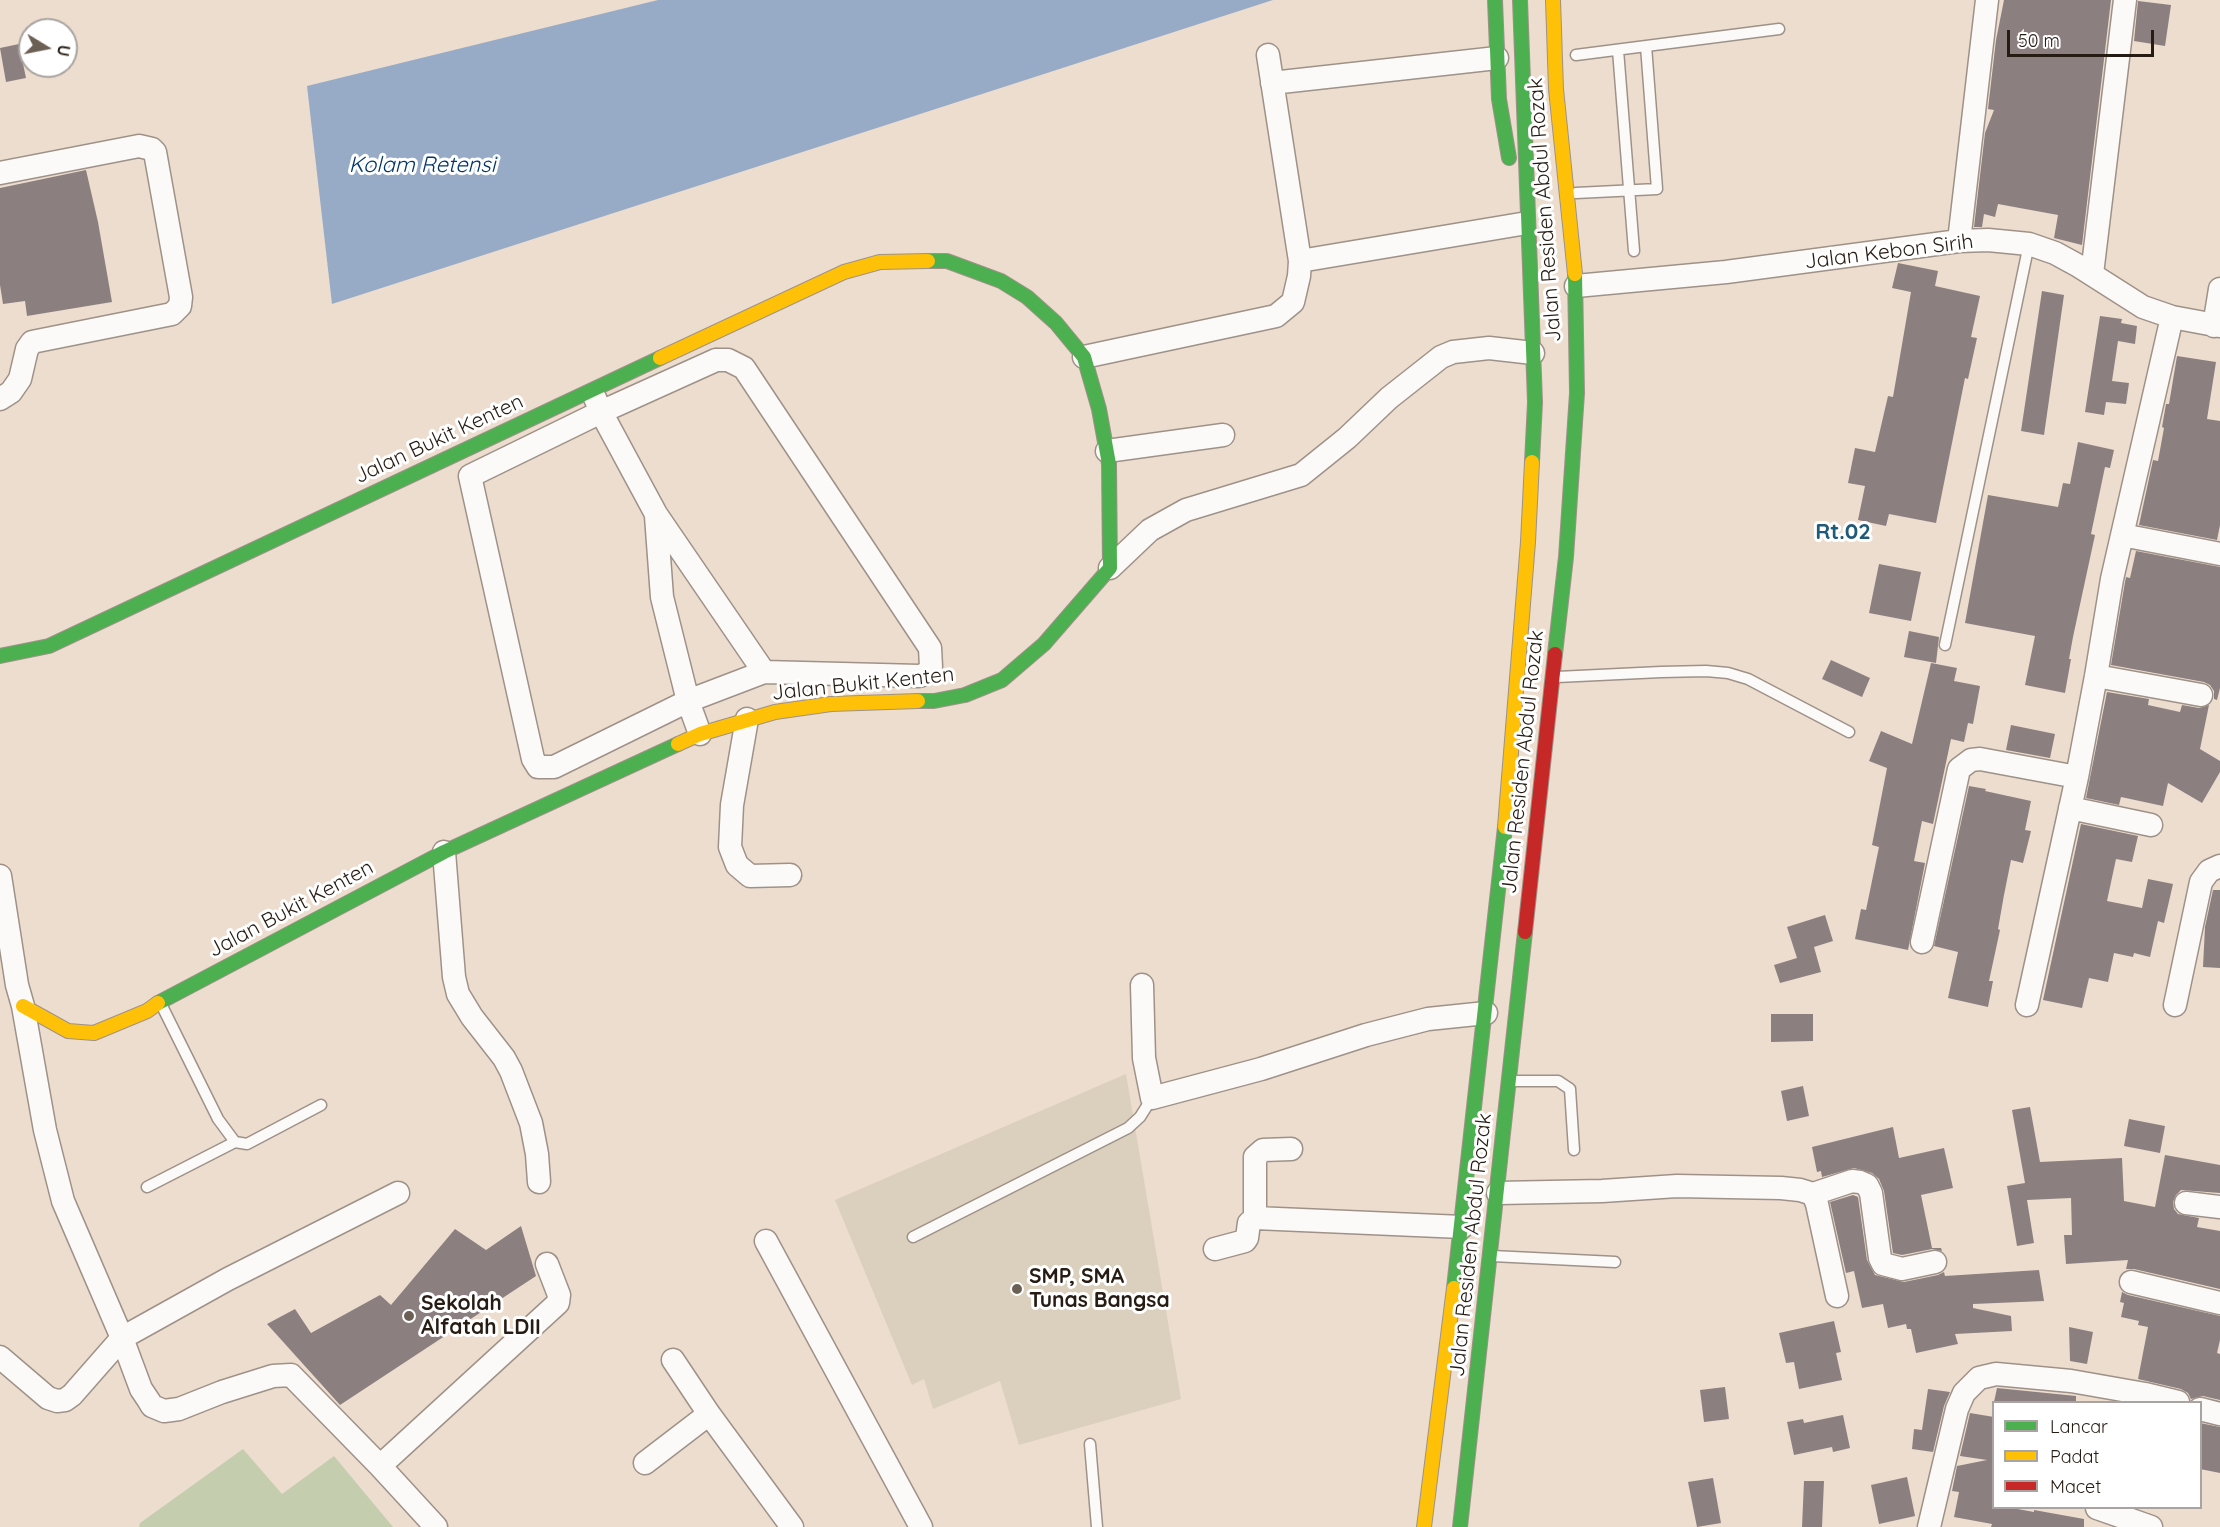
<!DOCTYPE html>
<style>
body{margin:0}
#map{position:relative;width:2220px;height:1527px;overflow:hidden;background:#edddcf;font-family:Quicksand,sans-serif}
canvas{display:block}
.legend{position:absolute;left:1992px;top:1401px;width:210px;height:108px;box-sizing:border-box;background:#fff;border:2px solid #a9a4a1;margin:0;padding:8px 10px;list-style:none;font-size:18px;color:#271c13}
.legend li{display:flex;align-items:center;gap:12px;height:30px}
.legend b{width:30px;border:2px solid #a9a4a1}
.north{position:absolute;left:18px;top:18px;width:60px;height:60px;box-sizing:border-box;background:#fff;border:2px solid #a9a4a1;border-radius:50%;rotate:100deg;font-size:16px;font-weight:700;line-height:24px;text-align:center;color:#271c13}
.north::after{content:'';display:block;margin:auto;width:21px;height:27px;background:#6c6055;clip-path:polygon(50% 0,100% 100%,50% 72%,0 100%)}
.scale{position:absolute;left:2007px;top:30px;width:147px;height:27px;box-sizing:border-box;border:3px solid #271c13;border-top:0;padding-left:8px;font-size:18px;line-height:21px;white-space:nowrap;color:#271c13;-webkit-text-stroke:4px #fff;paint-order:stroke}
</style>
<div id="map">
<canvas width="2220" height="1527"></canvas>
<ul class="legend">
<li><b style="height:8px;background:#4caf50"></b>Lancar</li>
<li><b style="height:8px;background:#ffc107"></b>Padat</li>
<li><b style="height:8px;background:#c62828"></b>Macet</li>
</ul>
<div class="north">U</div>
<div class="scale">50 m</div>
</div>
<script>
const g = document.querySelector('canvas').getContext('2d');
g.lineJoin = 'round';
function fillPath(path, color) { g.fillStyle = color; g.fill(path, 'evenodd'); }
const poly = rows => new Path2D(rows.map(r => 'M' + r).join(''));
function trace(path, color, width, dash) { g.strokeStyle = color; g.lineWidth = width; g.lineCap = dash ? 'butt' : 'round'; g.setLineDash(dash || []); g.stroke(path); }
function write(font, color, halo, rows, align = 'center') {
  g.font = font + ' Quicksand,sans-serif'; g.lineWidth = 6; g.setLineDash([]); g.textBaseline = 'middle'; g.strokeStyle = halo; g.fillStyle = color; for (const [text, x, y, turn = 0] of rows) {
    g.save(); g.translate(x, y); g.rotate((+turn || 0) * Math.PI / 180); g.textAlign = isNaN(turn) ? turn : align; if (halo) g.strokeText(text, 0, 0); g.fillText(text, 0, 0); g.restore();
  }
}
fillPath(poly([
 [1126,1074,1181,1399,1019,1445,1000,1381,933,1409,924,1379,912,1385,835,1200]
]), '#dbcfbd');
fillPath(poly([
 [243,1449,282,1494,334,1456,393,1527,139,1527,140,1523]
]), '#c5cdaf');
fillPath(poly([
 [658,0,1273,0,332,304,307,86]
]), '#98abc6');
fillPath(poly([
 [2004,0,2111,0,2082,245,2054,238,2058,215,1998,204,1995,217,1984,214,1982,227,1974,227,1985,133,1994,110,1988,109,1996,40],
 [2138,1,2171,5,2165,46,2134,41],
 [19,44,26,78,6,82,0,48],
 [86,170,98,222,112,302,27,316,25,301,3,304,0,285,0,188],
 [1898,263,1938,271,1935,286,1980,296,1971,337,1977,338,1968,379,1965,378,1936,523,1889,514,1886,526,1858,520,1865,486,1848,483,1855,448,1875,452,1888,396,1893,397,1911,292,1892,288],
 [2042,291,2064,295,2044,435,2021,431],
 [2100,316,2122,319,2121,323,2137,326,2135,344,2118,341,2112,381,2129,383,2126,404,2106,402,2104,415,2085,412],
 [2177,356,2216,362,2207,419,2220,421,2220,525,2217,540,2139,525,2153,460,2158,461,2164,428,2162,427,2166,404,2169,404],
 [2078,442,2114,450,2110,468,2105,467,2091,534,2095,535,2073,637,2069,659,2071,659,2065,693,2025,685,2035,636,1965,623,1988,495,2058,507,2063,483,2070,484],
 [2136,551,2220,567,2220,688,2217,700,2214,699,2214,691,2210,685,2204,682,2111,665,2125,582,2126,577,2130,578],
 [1879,564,1921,572,1911,621,1869,613],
 [1909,631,1939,637,1936,663,1904,657],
 [1831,660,1870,678,1862,697,1822,679],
 [1931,663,1957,668,1954,681,1980,686,1973,724,1968,723,1964,742,1951,739,1933,824,1922,821,1914,861,1925,863,1908,950,1855,939,1861,909,1866,910,1879,847,1872,845,1887,768,1869,761,1881,731,1912,744],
 [2107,692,2149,699,2148,705,2180,712,2182,705,2199,708,2209,705,2200,749,2220,761,2220,772,2202,803,2168,783,2163,806,2121,797,2119,805,2086,798],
 [2011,725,2055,734,2050,758,2006,750],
 [1969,786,1986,789,1985,791,2031,801,2025,830,2031,831,2023,863,2011,860,2004,895,1998,929,2000,930,1989,981,1993,981,1988,1007,1948,998,1958,952,1934,946],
 [2081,824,2138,836,2132,862,2116,859,2107,901,2142,908,2148,879,2173,884,2164,923,2158,921,2150,957,2134,953,2133,957,2114,953,2108,982,2089,978,2082,1008,2043,1000],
 [2213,890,2220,890,2220,968,2203,967,2205,927],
 [1825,915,1833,941,1814,947,1821,972,1780,983,1774,965,1797,958,1787,927],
 [1771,1014,1813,1014,1813,1041,1771,1042],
 [1803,1086,1809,1116,1787,1121,1781,1091],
 [2030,1107,2040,1162,2122,1158,2124,1201,2155,1207,2165,1155,2220,1165,2220,1193,2181,1190,2176,1195,2173,1202,2174,1209,2178,1214,2199,1218,2197,1227,2220,1231,2220,1289,2134,1269,2126,1269,2128,1260,2066,1264,2064,1235,2072,1235,2071,1198,2027,1200,2034,1243,2017,1246,2007,1186,2025,1183,2012,1110],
 [2129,1119,2165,1126,2160,1153,2124,1146],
 [1893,1127,1899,1158,1944,1148,1953,1188,1921,1195,1932,1248,1941,1248,1942,1251,1932,1249,1902,1255,1893,1253,1884,1191,1879,1179,1872,1173,1854,1168,1822,1177,1821,1171,1817,1172,1812,1147],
 [1853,1195,1858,1197,1867,1260,1875,1275,1904,1282,1938,1275,1944,1272,1945,1276,2039,1270,2044,1301,1973,1304,1973,1308,2011,1316,2012,1331,1955,1334,1958,1344,1916,1353,1911,1329,1907,1329,1906,1324,1888,1328,1883,1304,1862,1308,1854,1271,1846,1273,1830,1202],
 [521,1226,536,1276,340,1405,267,1324,295,1309,311,1333,380,1295,391,1305,455,1229,486,1250],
 [2122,1292,2128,1295,2220,1316,2220,1340,2217,1353,2220,1354,2220,1400,2203,1396,2191,1399,2188,1393,2181,1389,2138,1379,2148,1327,2138,1325,2139,1321,2121,1317,2124,1303,2120,1302],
 [1834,1321,1841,1352,1836,1353,1842,1380,1799,1389,1794,1362,1786,1363,1779,1333],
 [2069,1327,2093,1332,2087,1364,2070,1361],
 [1725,1387,1729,1419,1704,1422,1700,1390],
 [1997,1388,2076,1396,2076,1402,1994,1402],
 [1928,1389,1950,1392,1944,1406,1933,1452,1912,1449,1914,1429,1922,1430],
 [1970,1413,1994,1417,1994,1508,2012,1508,2034,1512,2034,1510,2084,1519,2084,1527,1991,1527,1992,1524,1954,1517,1959,1492,1952,1491,1957,1466,1987,1460,1960,1456],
 [1843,1415,1850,1448,1833,1452,1832,1447,1794,1455,1787,1422,1803,1419,1804,1423],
 [2200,1423,2220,1427,2220,1473,2200,1469],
 [1907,1477,1915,1516,1879,1524,1871,1485],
 [1713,1478,1721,1523,1697,1527,1688,1482],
 [1804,1481,1824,1481,1822,1527,1802,1527]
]), '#8c7f80');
const lane = poly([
 [1618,50,1634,251],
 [1576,55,1779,29],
 [1576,193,1657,189,1646,46],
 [1945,645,2029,244],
 [1557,677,1661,672,1706,671,1728,673,1748,679,1849,732],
 [161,1004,218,1119,235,1142,247,1144,321,1105],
 [1513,1081,1558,1081,1570,1089,1574,1150],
 [147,1187,235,1142],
 [913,1237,1128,1128,1140,1117,1152,1098],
 [1492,1256,1615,1262],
 [1090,1444,1097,1527]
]);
const street = poly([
 [1272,83,1497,58],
 [0,173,139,146,152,149,155,152,181,297,180,306,172,314,32,342,27,349,20,379,11,392,0,399],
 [1959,241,1987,0],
 [1300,261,1521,224],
 [2092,274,2125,0],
 [1576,286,1726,272,1959,241,1988,240,2029,244,2055,253,2077,265,2143,307,2172,317,2220,326],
 [2214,326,2220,289],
 [1084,357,1276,316,1293,302,1299,276,1300,261,1268,55],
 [716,360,728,360,744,368,930,648,931,667,926,674,919,676,764,672,656,514,601,412,716,360],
 [595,398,601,412,470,476,533,759,538,767,554,767,688,701,764,672],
 [1107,451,1223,435],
 [656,516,662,597,688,701,700,734],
 [2122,535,2220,554],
 [1110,568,1150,530,1186,510,1301,475,1347,438,1389,398,1441,357,1453,352,1489,348,1533,353],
 [2096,676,2201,695],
 [747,719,732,805,730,847,737,865,750,876,790,875],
 [2070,808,2151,825],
 [444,852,454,977,458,994,472,1017,504,1058,511,1071,531,1123,537,1154,539,1182],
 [0,876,17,985,23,1006,45,1130,63,1201,122,1338,141,1389,149,1401,152,1406,164,1411,179,1409,222,1392,273,1376,291,1375,380,1466,436,1527],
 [1922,942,1959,769,1971,760,1980,759,2077,777],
 [1142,985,1144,1058,1152,1098,1261,1069,1366,1035,1428,1019,1486,1013],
 [2027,1005,2077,777,2096,676,2112,579,2172,317],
 [2175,1005,2201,882,2209,871,2220,866],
 [1498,1193,1602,1191,1677,1186,1781,1188,1800,1190,1813,1194,1817,1204,1837,1296],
 [1813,1194,1852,1181,1860,1182,1867,1185,1871,1193,1880,1258,1883,1264,1902,1269,1935,1262],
 [2186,1203,2220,1207],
 [1255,1218,1255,1157,1263,1150,1291,1149],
 [766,1241,921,1527],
 [1215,1249,1245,1241,1247,1238,1249,1223,1255,1218,1462,1227],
 [2131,1282,2220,1303],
 [0,1357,48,1398,57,1401,65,1400,72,1395,122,1338,228,1279,398,1193],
 [673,1360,709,1414,792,1527],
 [2200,1409,2220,1414],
 [645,1463,709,1414],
 [380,1466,558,1303,559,1295,547,1264],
 [2097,1508,2151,1527],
 [1929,1527,1957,1409,1964,1393,1979,1378,1996,1374,2071,1381,2145,1394,2178,1402]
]);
const fast = poly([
 [1495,0,1499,99,1509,158],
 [1520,0,1535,402,1532,462],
 [1555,654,1566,557,1577,393,1575,274],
 [0,656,49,646,660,358],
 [918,701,934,701,965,695,1002,680,1044,644,1110,568,1109,464,1099,409,1084,357,1056,323,1027,297,1001,281,947,261,928,261],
 [158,1003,444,852,678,744],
 [1454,1288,1505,827],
 [1460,1527,1525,932]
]);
const slow = poly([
 [1553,0,1556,89,1575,274],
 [660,358,844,272,880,262,928,261],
 [678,744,700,734,775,712,831,704,918,701],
 [1505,827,1528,542,1532,462],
 [23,1006,68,1031,94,1033,147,1011,158,1003],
 [1424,1527,1454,1288]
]);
const jam = poly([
 [1525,932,1555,654]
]);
trace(lane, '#9e9288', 13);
trace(street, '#9e9288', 25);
trace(fast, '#9e9288', 16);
trace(slow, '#9e9288', 16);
trace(jam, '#9e9288', 16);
trace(lane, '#fcfaf8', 10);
trace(street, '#fcfaf8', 22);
trace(fast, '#4caf50', 14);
trace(slow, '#ffc107', 14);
trace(jam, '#c62828', 14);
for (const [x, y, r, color] of [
 [1017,1289,6,"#6c6055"],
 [409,1316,6,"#6c6055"]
]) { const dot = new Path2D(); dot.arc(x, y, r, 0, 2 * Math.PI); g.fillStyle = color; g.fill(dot); trace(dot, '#fff', 2); }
write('21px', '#271c13', '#fff', [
 ["Jalan Residen Abdul Rozak",1545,210,-94],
 ["Jalan Kebon Sirih",1889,252,-7],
 ["Jalan Bukit Kenten",439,439,-25],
 ["Jalan Bukit Kenten",863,684,-6],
 ["Jalan Residen Abdul Rozak",1523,762,-84],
 ["Jalan Bukit Kenten",291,909,-28],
 ["Jalan Residen Abdul Rozak",1471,1245,-84]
]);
write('bold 21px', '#271c13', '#fff', [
 ["SMP, SMA",1029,1277],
 ["Tunas Bangsa",1029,1301],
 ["Sekolah",421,1304],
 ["Alfatah LDII",421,1328]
], 'left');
write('italic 22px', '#02366c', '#fff', [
 ["Kolam Retensi",422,165]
]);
write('bold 22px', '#1e5a7a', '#fff', [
 ["Rt.02",1843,532]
]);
</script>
